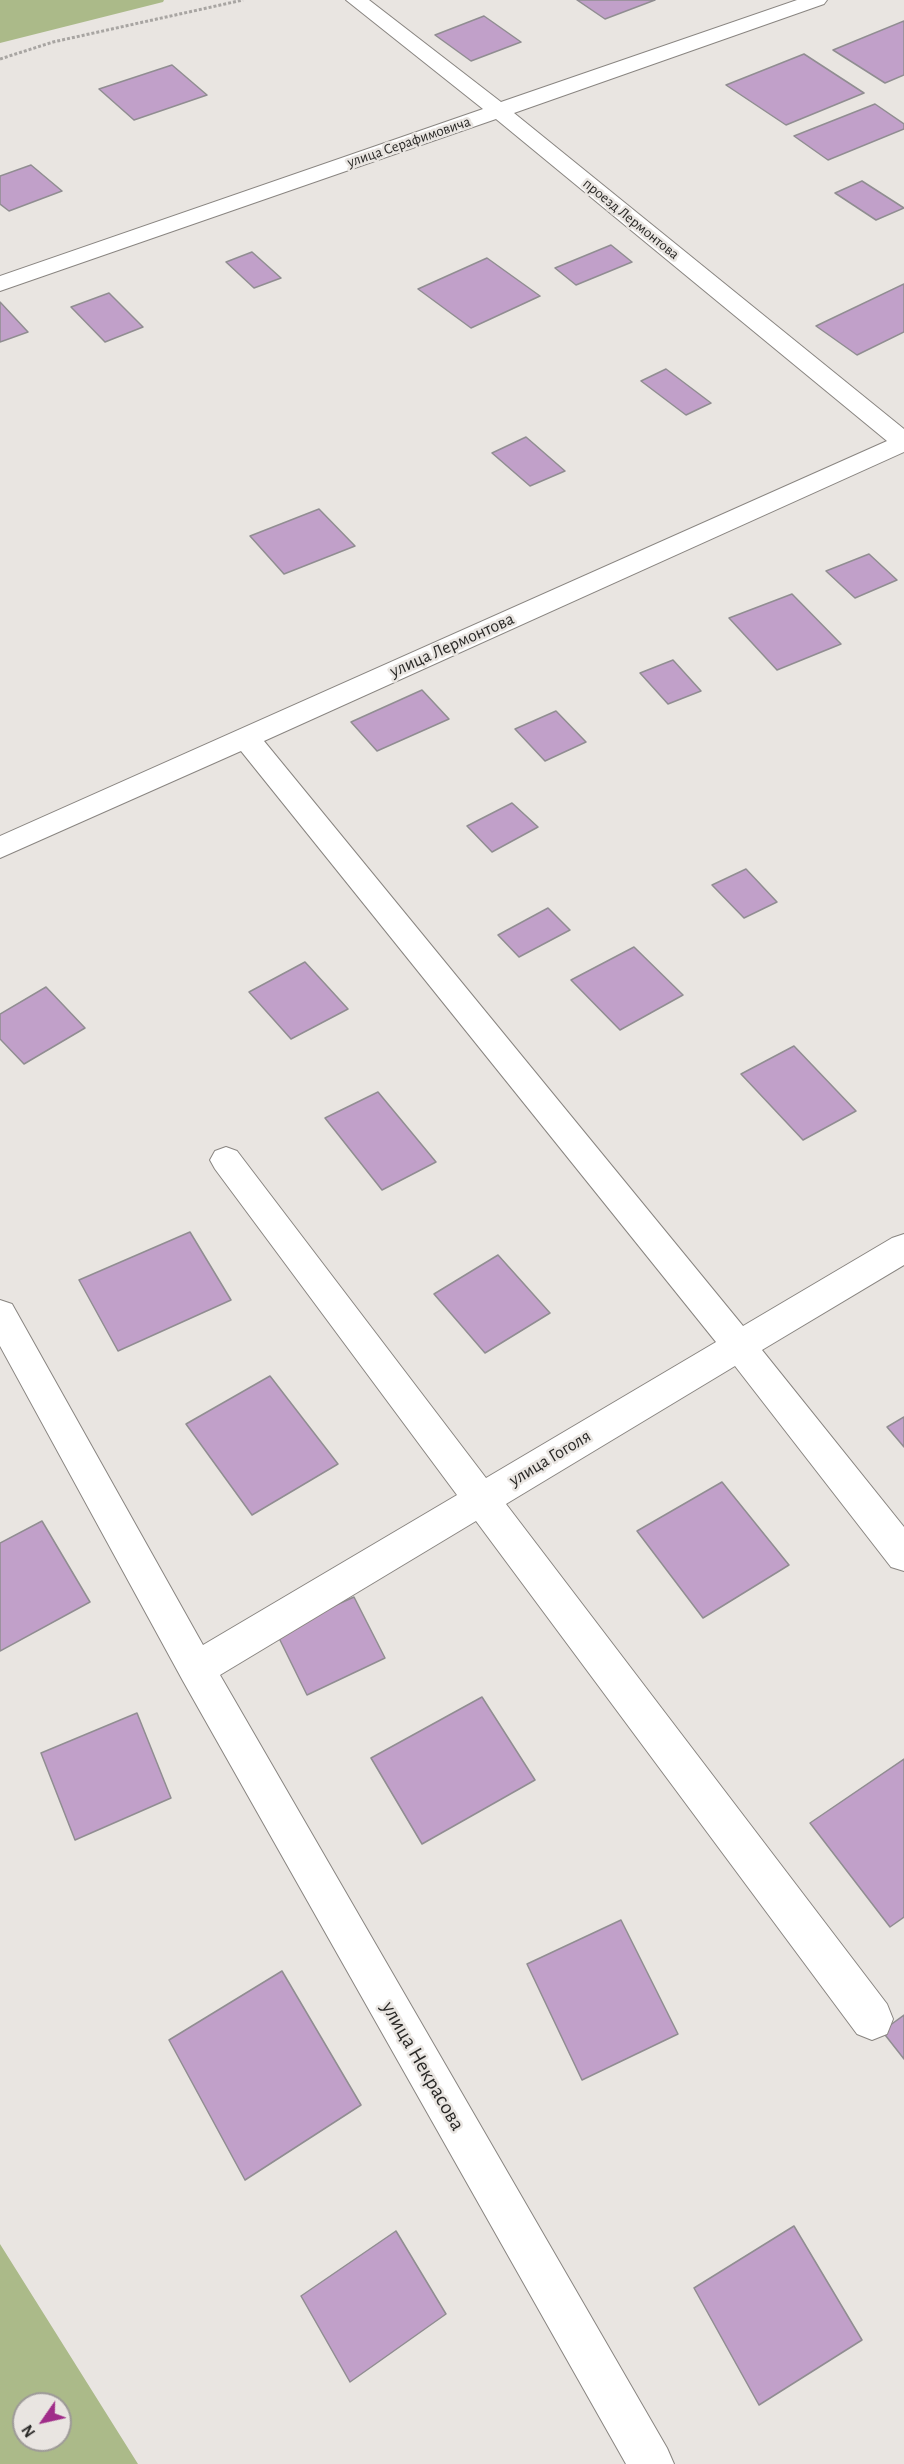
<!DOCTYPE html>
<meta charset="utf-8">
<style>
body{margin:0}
#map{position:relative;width:904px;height:2464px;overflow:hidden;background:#e9e5e1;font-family:"Alegreya Sans",sans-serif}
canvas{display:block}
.north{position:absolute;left:12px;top:2392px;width:60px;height:60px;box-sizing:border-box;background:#e9e5e1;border:2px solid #9d9a97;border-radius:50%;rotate:236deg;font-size:16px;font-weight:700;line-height:24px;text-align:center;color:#2a2927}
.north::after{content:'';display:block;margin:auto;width:21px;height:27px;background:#a02d89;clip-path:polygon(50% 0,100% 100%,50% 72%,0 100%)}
</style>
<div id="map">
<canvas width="904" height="2464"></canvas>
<div class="north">N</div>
</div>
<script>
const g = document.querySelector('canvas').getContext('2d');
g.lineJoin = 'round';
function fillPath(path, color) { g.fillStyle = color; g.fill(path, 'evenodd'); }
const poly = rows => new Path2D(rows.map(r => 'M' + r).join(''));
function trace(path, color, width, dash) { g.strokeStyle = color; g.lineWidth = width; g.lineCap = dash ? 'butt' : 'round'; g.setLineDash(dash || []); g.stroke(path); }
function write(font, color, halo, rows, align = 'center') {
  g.font = font + ' "Alegreya Sans",sans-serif'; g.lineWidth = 5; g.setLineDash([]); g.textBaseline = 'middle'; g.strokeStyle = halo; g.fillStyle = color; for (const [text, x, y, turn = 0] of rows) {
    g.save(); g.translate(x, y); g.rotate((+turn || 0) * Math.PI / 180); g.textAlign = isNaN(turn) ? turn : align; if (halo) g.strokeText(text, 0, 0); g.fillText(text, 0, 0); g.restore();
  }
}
fillPath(poly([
 [0,0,164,0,163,2,0,43],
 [0,2244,138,2464,0,2464],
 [24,2404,60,2404,60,2440,24,2440]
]), '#abba89');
const building = poly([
 [577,0,655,0,605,19,577,0],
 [484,16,521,42,471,61,435,35,484,16],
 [904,21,904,75,885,83,833,50,904,21],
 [804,54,864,93,786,125,726,85,804,54],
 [172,65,207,95,134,120,99,89,172,65],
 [875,104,904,124,904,129,828,160,794,136,875,104],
 [31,165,62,191,9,211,0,204,0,176,31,165],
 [862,181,904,208,876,220,835,193,862,181],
 [611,245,632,262,576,285,555,268,611,245],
 [252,252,281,278,254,288,226,262,252,252],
 [487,258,540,296,471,328,418,289,487,258],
 [904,284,904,332,857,355,816,326,904,284],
 [109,293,143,327,105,342,71,307,109,293],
 [0,302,28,332,0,342,0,302],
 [666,369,711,403,686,415,641,381,666,369],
 [526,437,565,471,530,486,492,453,526,437],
 [319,509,355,546,284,574,250,536,319,509],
 [869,554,897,580,855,598,826,571,869,554],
 [792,594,841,644,777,670,729,618,792,594],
 [673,660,701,691,668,704,640,673,673,660],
 [422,690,449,719,377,751,351,722,422,690],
 [556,711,586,742,545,761,515,729,556,711],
 [512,803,538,827,492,852,467,826,512,803],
 [746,869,777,902,744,918,712,885,746,869],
 [548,908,570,930,519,957,498,935,548,908],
 [634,947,683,995,620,1030,571,980,634,947],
 [305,962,348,1009,291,1039,249,992,305,962],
 [46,987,85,1028,24,1064,0,1039,0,1014,46,987],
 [794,1046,856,1111,803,1140,741,1074,794,1046],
 [378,1092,436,1162,382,1190,325,1118,378,1092],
 [190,1232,231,1300,118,1351,79,1280,190,1232],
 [498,1255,550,1313,485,1353,434,1294,498,1255],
 [270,1376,338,1464,252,1515,186,1424,270,1376],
 [904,1417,904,1447,887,1427,904,1417],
 [722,1482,789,1565,703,1618,637,1531,722,1482],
 [42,1521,90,1602,0,1651,0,1543,42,1521],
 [354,1597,385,1658,307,1695,276,1632,354,1597],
 [482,1697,535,1780,422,1844,371,1758,482,1697],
 [137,1713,171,1798,75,1840,41,1753,137,1713],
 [904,1759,904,1917,890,1927,810,1823,904,1759],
 [621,1920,678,2034,582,2080,527,1964,621,1920],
 [282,1971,361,2105,245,2180,169,2040,282,1971],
 [904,2015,904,2059,882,2031,904,2015],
 [794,2226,862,2340,759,2405,694,2288,794,2226],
 [396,2231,446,2314,350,2382,301,2296,396,2231]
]);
fillPath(building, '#c1a0c9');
trace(building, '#908d91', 1.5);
const minor = poly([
 [346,0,369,0,501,102,797,0,827,0,824,4,514,113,904,429,904,452,264,741,743,1326,892,1238,904,1234,904,1265,762,1350,904,1527,904,1571,891,1567,735,1366,506,1504,887,2004,893,2019,887,2034,872,2040,857,2034,476,1521,220,1675,667,2448,674,2464,626,2464,183,1681,0,1346,0,1300,12,1304,203,1645,457,1495,215,1169,210,1160,215,1151,226,1147,237,1151,486,1478,716,1342,241,751,0,858,0,836,887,441,496,119,0,291,0,276,483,109,346,0]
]);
trace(minor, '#898581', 2);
trace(poly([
 [0,59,53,42,243,0]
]), '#a8a5a2', 3, [3, 2]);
fillPath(minor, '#fff');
write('15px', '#2a2927', '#e9e5e1', [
 ["улица Серафимовича",409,142,-19],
 ["проезд Лермонтова",631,219,39]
]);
write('18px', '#2a2927', '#e9e5e1', [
 ["улица Лермонтова",452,645,-24],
 ["улица Гоголя",550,1458,-31]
]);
write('21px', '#2a2927', '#e9e5e1', [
 ["улица Некрасова",423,2066,60]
]);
</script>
